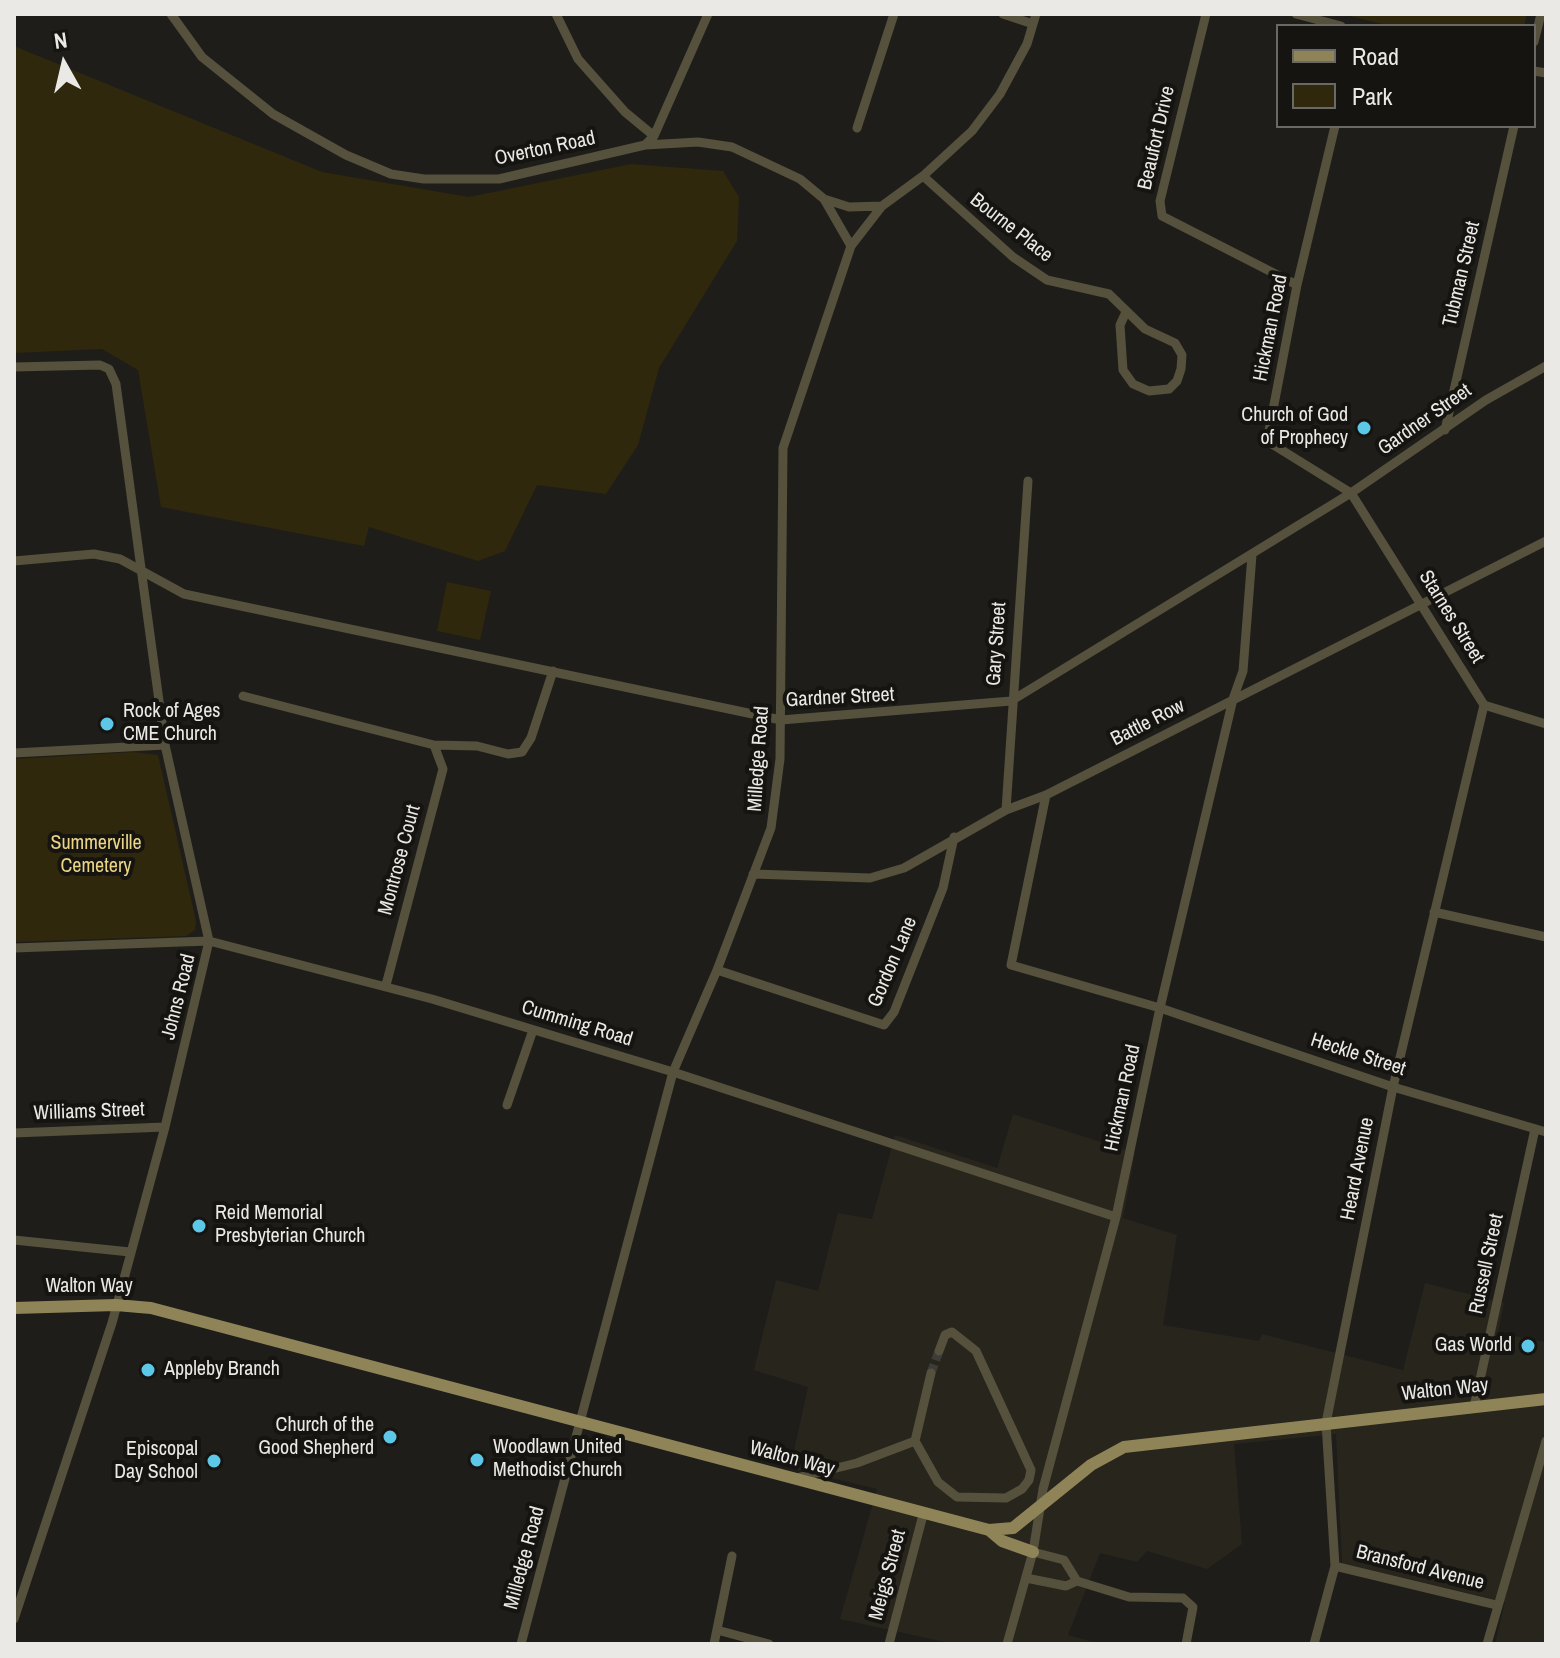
<!DOCTYPE html>
<style>
body{margin:0}
#map{position:relative;width:1560px;height:1658px;overflow:hidden;background:#1e1d1a;font-family:"Archivo Narrow",sans-serif}
canvas{display:block}
.frame{position:absolute;inset:0;border:16px solid #eae9e6;pointer-events:none}
.legend{position:absolute;left:1276px;top:24px;width:260px;height:104px;box-sizing:border-box;background:#151411;border:2px solid #6a6966;margin:0;padding:10px 14px;list-style:none;font-size:24px;color:#eae9e6}
.legend li{display:flex;align-items:center;gap:16px;height:40px}
.legend b{width:40px;border:2px solid #6a6966}
.north{position:absolute;left:24px;top:24px;width:80px;height:80px;-webkit-text-stroke:6px #151411;paint-order:stroke;rotate:352deg;font-size:22px;font-weight:700;line-height:32px;text-align:center;color:#eae9e6}
.north::after{content:'';display:block;margin:auto;width:28px;height:36px;background:#eae9e6;clip-path:polygon(50% 0,100% 100%,50% 72%,0 100%)}
</style>
<div id="map">
<canvas width="1560" height="1658"></canvas>
<div class="frame"></div>
<ul class="legend">
<li><b style="height:10px;background:#8f8458"></b>Road</li>
<li><b style="height:22px;background:#2f280c"></b>Park</li>
</ul>
<div class="north">N</div>
</div>
<script>
const g = document.querySelector('canvas').getContext('2d');
g.lineJoin = 'round';
function fillPath(path, color) { g.fillStyle = color; g.fill(path, 'evenodd'); }
const poly = rows => new Path2D(rows.map(r => 'M' + r).join(''));
function trace(path, color, width, dash) { g.strokeStyle = color; g.lineWidth = width; g.lineCap = dash ? 'butt' : 'round'; g.setLineDash(dash || []); g.stroke(path); }
function write(font, color, halo, rows, align = 'center') {
  g.font = font + ' "Archivo Narrow",sans-serif'; g.lineWidth = 8; g.setLineDash([]); g.textBaseline = 'middle'; g.strokeStyle = halo; g.fillStyle = color; for (const [text, x, y, turn = 0] of rows) {
    g.save(); g.translate(x, y); g.rotate((+turn || 0) * Math.PI / 180); g.textAlign = isNaN(turn) ? turn : align; if (halo) g.strokeText(text, 0, 0); g.fillText(text, 0, 0); g.restore();
  }
}
fillPath(poly([
 [1013,1114,1135,1153,1123,1218,1177,1235,1163,1325,1259,1341,1262,1334,1403,1370,1425,1283,1504,1303,1498,1333,1546,1342,1546,1644,1495,1644,1505,1602,1342,1563,1336,1434,1234,1444,1242,1544,1207,1569,1147,1551,1137,1562,1100,1553,1068,1635,1100,1644,954,1644,840,1619,877,1489,790,1468,808,1387,754,1370,776,1280,818,1291,838,1213,872,1219,895,1135,997,1168]
]), '#28251c');
fillPath(poly([
 [1342,14,1527,14,1524,26,1390,26],
 [14,46,322,172,469,197,631,164,723,171,739,197,737,241,659,368,638,445,606,494,537,485,505,551,478,561,369,527,364,546,161,507,138,370,102,349,14,353],
 [447,582,491,591,480,640,437,631],
 [134,752,158,755,196,921,195,930,186,936,14,942,14,759]
]), '#2f280c');
trace(poly([
 [931,1373,939,1351]
]), '#3d3c39', 9, [9, 4.5]);
trace(poly([
 [171,14,202,57,273,114,346,155,391,174,424,179,499,179,645,145,698,142,732,147,800,179,824,199,851,246],
 [556,14,578,59,625,112,654,136,645,145],
 [1003,14,1033,24],
 [1206,14,1160,201,1162,216,1297,285],
 [1296,14,1341,26],
 [1534,42,1541,14],
 [1534,71,1546,73],
 [1335,126,1297,285,1267,441,1351,493,1484,705,1546,724],
 [857,128,894,14],
 [654,136,708,14],
 [923,176,1013,257,1047,280,1109,294,1145,329,1175,343,1182,355,1181,369,1177,381,1169,389,1149,391,1133,384,1123,370,1120,325,1126,312],
 [824,199,849,207,882,206],
 [14,367,100,365,109,369,116,384,165,745,209,941,165,1127,112,1323,14,1619],
 [1445,430,1514,126],
 [14,561,94,554,120,559,184,594,781,720,1011,701,1351,493,1486,400,1546,366],
 [243,696,434,745,477,746,508,754,522,752,531,738,553,671],
 [14,753,165,745],
 [1046,795,1011,965,1160,1008,1393,1087,1546,1132],
 [1006,810,1028,481],
 [753,874,870,878,904,868,1006,810,1046,795,1546,541],
 [1434,912,1546,937],
 [14,948,209,941,432,999,673,1072,1116,1217],
 [717,970,884,1025,894,1012,943,888,954,837],
 [386,985,443,769,434,745],
 [507,1105,533,1030],
 [14,1133,165,1127],
 [14,1240,130,1252],
 [1474,1407,1535,1129],
 [915,1441,938,1482,957,1497,1006,1498,1022,1489,1029,1480,1031,1470,976,1351,952,1332,945,1335,939,1351],
 [796,1478,857,1463,915,1441,931,1373],
 [1033,1552,1064,1560,1077,1581],
 [1335,1566,1497,1605],
 [1026,1578,1066,1586,1077,1581,1129,1597,1183,1598,1193,1607,1186,1644],
 [717,1630,769,1644],
 [521,1644,673,1072,717,970,771,828,780,759,783,448,851,246,882,206,923,176,972,131,1000,94,1027,44,1036,14],
 [714,1644,732,1556],
 [889,1644,923,1515],
 [1007,1644,1033,1552,1043,1489,1116,1217,1160,1008,1233,699,1243,671,1252,555],
 [1314,1644,1335,1566,1326,1423,1393,1087,1484,705],
 [1487,1644,1546,1441]
]), '#56513c', 9);
trace(poly([
 [14,1308,116,1305,151,1308,989,1530,1013,1528,1091,1465,1124,1447,1546,1399],
 [989,1530,1002,1541,1033,1552]
]), '#8f8458', 12);
for (const [x, y, r, color] of [
 [1364,428,8,"#5cc7e7"],
 [107,724,8,"#5cc7e7"],
 [199,1226,8,"#5cc7e7"],
 [1528,1346,8,"#5cc7e7"],
 [148,1370,8,"#5cc7e7"],
 [390,1437,8,"#5cc7e7"],
 [477,1460,8,"#5cc7e7"],
 [214,1461,8,"#5cc7e7"]
]) { const dot = new Path2D(); dot.arc(x, y, r, 0, 2 * Math.PI); g.fillStyle = color; g.fill(dot); trace(dot, '#151411', 3); }
write('20px', '#eae9e6', '#151411', [
 ["Beaufort Drive",1157,138,-77],
 ["Overton Road",545,149,-12],
 ["Bourne Place",1011,228,38],
 ["Tubman Street",1462,274,-77],
 ["Hickman Road",1271,328,-79],
 ["Gardner Street",1425,420,-35],
 ["Starnes Street",1451,617,58],
 ["Gary Street",997,644,-86],
 ["Gardner Street",840,698,-3],
 ["Battle Row",1148,723,-27],
 ["Milledge Road",759,759,-86],
 ["Montrose Court",400,860,-75],
 ["Gordon Lane",893,962,-67],
 ["Johns Road",179,997,-76],
 ["Cumming Road",577,1024,17],
 ["Heckle Street",1358,1055,18],
 ["Hickman Road",1123,1098,-78],
 ["Williams Street",89,1112,-2],
 ["Heard Avenue",1358,1169,-79],
 ["Russell Street",1487,1264,-78],
 ["Walton Way",89,1287],
 ["Walton Way",1445,1390,-6],
 ["Walton Way",792,1459,15],
 ["Milledge Road",525,1558,-75],
 ["Bransford Avenue",1420,1568,14],
 ["Meigs Street",888,1575,-75]
]);
write('20px', '#eae9e6', '#151411', [
 ["Church of God",1348,416],
 ["of Prophecy",1348,439],
 ["Rock of Ages",123,712,"left"],
 ["CME Church",123,735,"left"],
 ["Reid Memorial",215,1214,"left"],
 ["Presbyterian Church",215,1237,"left"],
 ["Gas World",1512,1346],
 ["Appleby Branch",164,1370,"left"],
 ["Church of the",374,1426],
 ["Good Shepherd",374,1449],
 ["Woodlawn United",493,1448,"left"],
 ["Methodist Church",493,1471,"left"],
 ["Episcopal",198,1450],
 ["Day School",198,1473]
], 'right');
write('20px', '#ead684', '#151411', [
 ["Summerville",96,844],
 ["Cemetery",96,867]
]);
</script>
